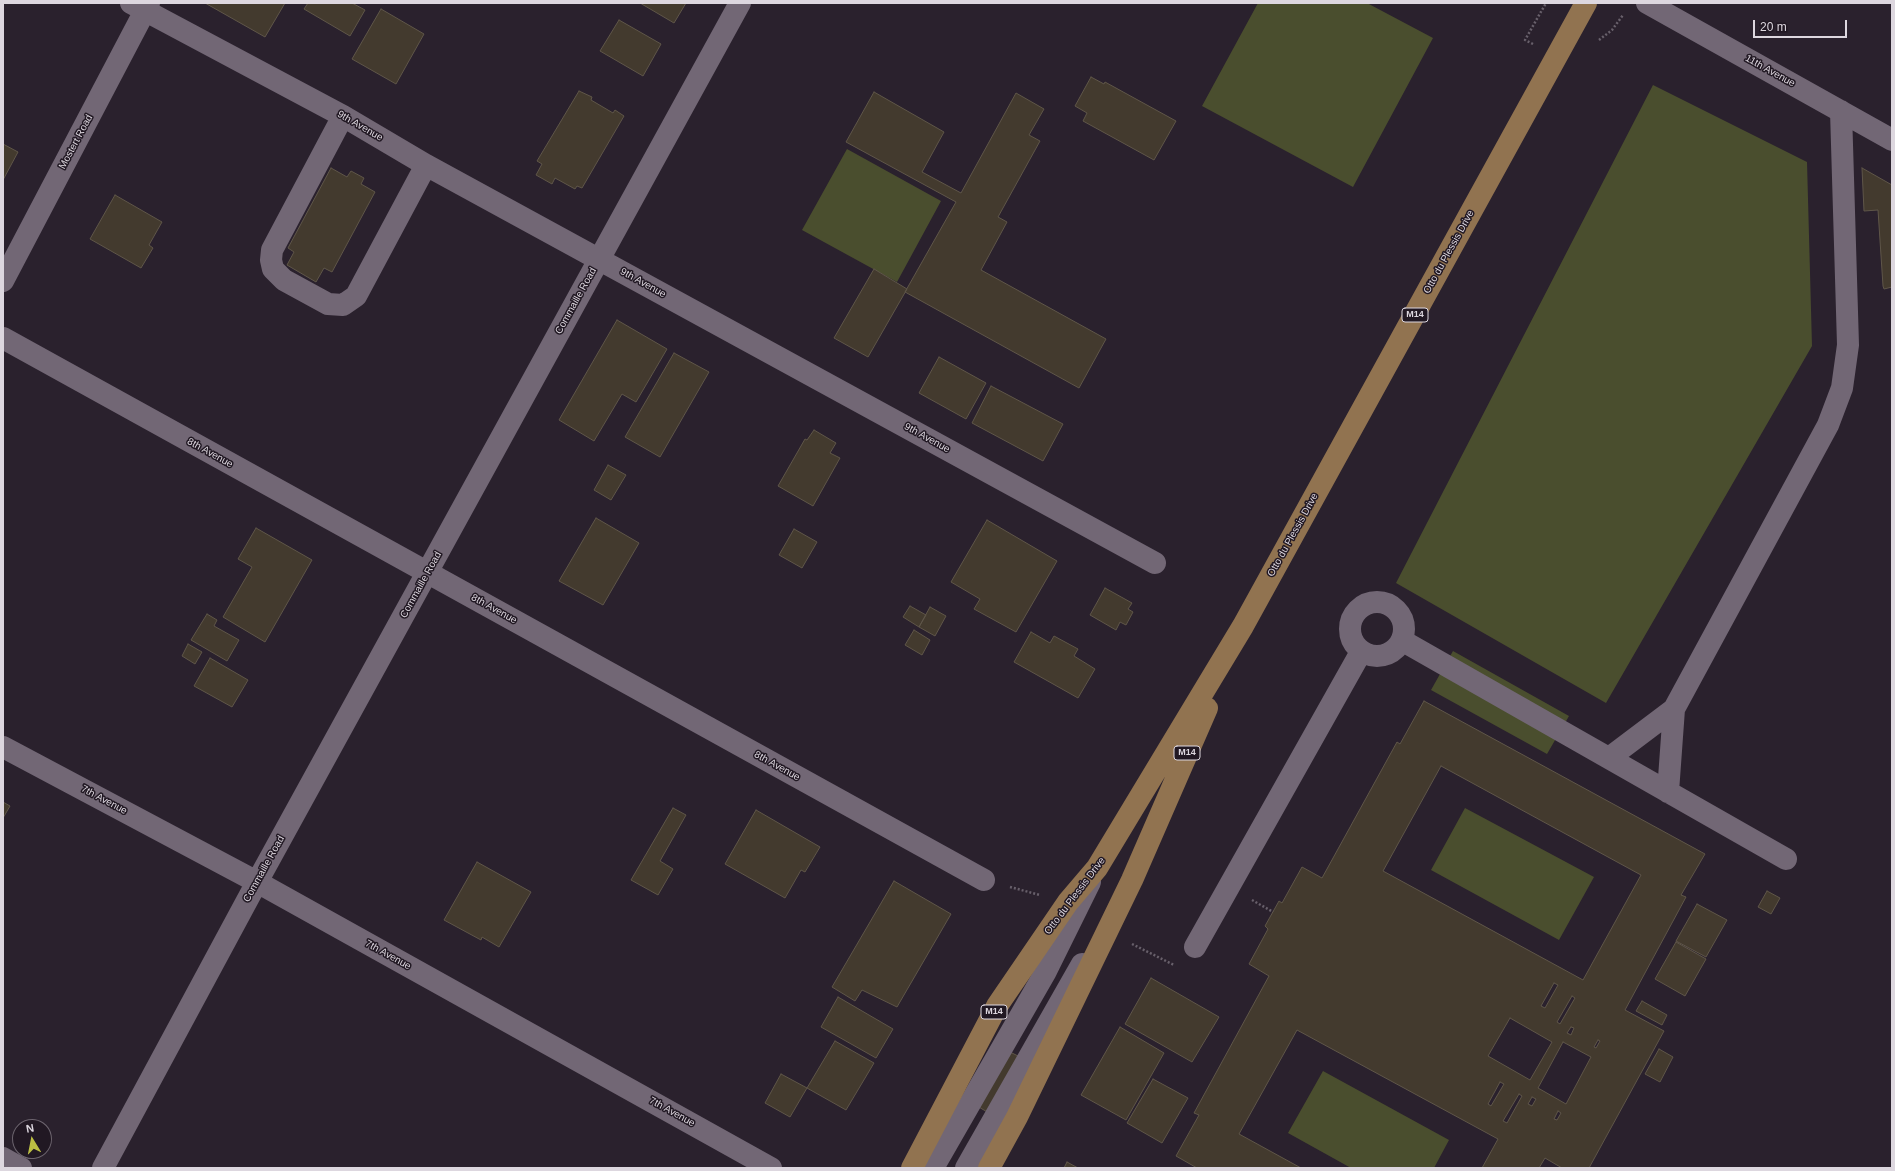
<!DOCTYPE html>
<style>
body{margin:0}
#map{position:relative;width:1895px;height:1171px;overflow:hidden;background:#2a212d;font-family:Helvetica,sans-serif}
canvas{display:block}
.frame{position:absolute;inset:0;border:4px solid #ddd7df;pointer-events:none}
.north{position:absolute;left:12px;top:1119px;width:40px;height:40px;box-sizing:border-box;background:#211823;border:1px solid #6c646e;border-radius:50%;rotate:350deg;font-size:11px;font-weight:700;line-height:16px;text-align:center;color:#ddd7df}
.north::after{content:'';display:block;margin:auto;width:14px;height:18px;background:#bcbf43;clip-path:polygon(50% 0,100% 100%,50% 72%,0 100%)}
.scale{position:absolute;left:1753px;top:20px;width:94px;height:18px;box-sizing:border-box;border:2px solid #ddd7df;border-top:0;padding-left:5px;font-size:12px;line-height:14px;white-space:nowrap;color:#ddd7df;-webkit-text-stroke:3px #211823;paint-order:stroke}
</style>
<div id="map">
<canvas width="1895" height="1171"></canvas>
<div class="frame"></div>
<div class="north">N</div>
<div class="scale">20 m</div>
</div>
<script>
const g = document.querySelector('canvas').getContext('2d');
g.lineJoin = 'round';
function fillPath(path, color) { g.fillStyle = color; g.fill(path, 'evenodd'); }
const poly = rows => new Path2D(rows.map(r => 'M' + r).join(''));
function trace(path, color, width, dash) { g.strokeStyle = color; g.lineWidth = width; g.lineCap = dash ? 'butt' : 'round'; g.setLineDash(dash || []); g.stroke(path); }
function write(font, color, halo, rows, align = 'center') {
  g.font = font + ' Helvetica,sans-serif'; g.lineWidth = 3; g.setLineDash([]); g.textBaseline = 'middle'; g.strokeStyle = halo; g.fillStyle = color; for (const [text, x, y, turn = 0] of rows) {
    g.save(); g.translate(x, y); g.rotate((+turn || 0) * Math.PI / 180); g.textAlign = isNaN(turn) ? turn : align; if (halo) g.strokeText(text, 0, 0); g.fillText(text, 0, 0); g.restore();
  }
}
fillPath(poly([
 [1258,3,1367,3,1433,38,1353,187,1202,106],
 [1653,85,1807,162,1812,346,1606,703,1396,583],
 [847,149,941,201,897,282,802,230],
 [1453,651,1569,716,1547,754,1431,690],
 [1465,808,1594,877,1559,940,1431,870],
 [1323,1071,1449,1140,1434,1168,1351,1168,1288,1133]
]), '#4a4e2e');
const building = poly([
 [205,3,285,3,265,37,205,3],
 [308,3,352,3,365,10,350,36,304,9,308,3],
 [640,3,686,3,674,23,640,3],
 [381,9,424,34,396,84,352,59,381,9],
 [619,20,661,44,643,76,600,51,619,20],
 [1091,77,1104,84,1105,82,1176,121,1154,160,1083,121,1087,113,1075,106,1091,77],
 [579,91,592,97,591,100,613,113,615,110,624,116,582,188,577,186,575,189,555,178,552,184,536,175,542,164,537,161,579,91],
 [874,92,944,132,922,172,961,193,1016,93,1044,109,1029,135,1040,141,998,217,1007,222,981,270,1106,339,1079,388,905,292,956,202,846,142,874,92],
 [3,144,18,152,3,180,3,144],
 [331,168,347,177,351,171,364,178,361,184,375,192,332,272,324,268,316,282,287,265,294,252,288,248,331,168],
 [1862,168,1892,185,1892,287,1884,289,1883,286,1878,210,1864,211,1862,168],
 [115,195,162,222,149,245,153,248,141,268,90,239,115,195],
 [874,269,907,289,868,357,834,338,874,269],
 [617,320,667,349,636,402,622,394,594,441,559,420,617,320],
 [674,353,709,372,660,457,625,437,674,353],
 [939,357,986,383,966,419,919,393,939,357],
 [991,386,1063,424,1043,461,972,423,991,386],
 [814,430,836,443,830,453,840,458,813,506,778,486,805,439,807,440,814,430],
 [608,465,626,475,611,500,594,490,608,465],
 [596,518,639,543,603,605,559,581,596,518],
 [987,520,1057,561,1016,632,974,609,980,599,951,582,987,520],
 [256,528,312,560,265,642,223,617,252,567,238,559,256,528],
 [794,529,817,542,802,568,779,555,794,529],
 [1105,588,1132,603,1128,609,1133,612,1126,625,1120,622,1116,630,1090,615,1105,588],
 [910,606,926,615,919,627,903,617,910,606],
 [930,607,946,616,935,636,919,627,930,607],
 [207,614,217,620,214,626,239,640,227,661,191,640,207,614],
 [914,630,930,640,922,655,905,645,914,630],
 [1031,632,1050,643,1054,636,1078,649,1074,656,1095,669,1078,698,1014,662,1031,632],
 [188,644,202,652,195,664,182,656,188,644],
 [210,658,248,680,232,707,194,686,210,658],
 [1424,701,1705,854,1681,895,1686,897,1625,1010,1664,1031,1589,1168,1562,1168,1545,1158,1539,1168,1482,1168,1498,1139,1297,1030,1239,1134,1301,1168,1197,1168,1176,1156,1199,1115,1194,1113,1269,976,1249,964,1268,929,1265,926,1279,901,1282,903,1302,867,1322,878,1397,742,1400,744,1424,701],
 [1441,766,1641,875,1583,980,1383,871,1441,766],
 [1554,983,1558,985,1545,1008,1541,1006,1554,983],
 [1572,996,1575,998,1560,1024,1557,1022,1572,996],
 [1510,1018,1552,1042,1530,1080,1488,1056,1510,1018],
 [1571,1027,1574,1028,1571,1035,1567,1033,1571,1027],
 [1598,1040,1600,1041,1596,1048,1594,1047,1598,1040],
 [1563,1042,1591,1057,1566,1104,1538,1088,1563,1042],
 [1500,1082,1504,1084,1491,1106,1488,1104,1500,1082],
 [1519,1094,1522,1096,1507,1123,1503,1121,1519,1094],
 [1532,1097,1536,1099,1532,1106,1528,1104,1532,1097],
 [1558,1111,1561,1113,1557,1120,1554,1119,1558,1111],
 [3,802,10,806,3,818,3,802],
 [673,808,686,815,660,861,673,869,658,895,631,880,673,808],
 [756,810,820,847,805,872,801,870,785,898,725,864,756,810],
 [477,862,531,892,499,947,482,937,481,940,444,920,477,862],
 [894,881,951,914,897,1007,862,990,855,1001,832,987,894,881],
 [1767,891,1780,898,1771,914,1758,907,1767,891],
 [1697,904,1727,920,1706,957,1676,941,1697,904],
 [1676,942,1706,959,1685,996,1655,979,1676,942],
 [1151,978,1219,1017,1192,1062,1125,1024,1151,978],
 [838,997,893,1029,876,1058,821,1027,838,997],
 [1642,1001,1667,1015,1662,1025,1636,1011,1642,1001],
 [1120,1027,1164,1053,1126,1120,1081,1095,1120,1027],
 [835,1041,874,1063,846,1110,807,1088,835,1041],
 [1659,1049,1673,1057,1660,1082,1645,1074,1659,1049],
 [1008,1051,1020,1057,989,1113,977,1106,1008,1051],
 [781,1074,807,1088,790,1117,765,1103,781,1074],
 [1153,1079,1188,1098,1162,1143,1127,1123,1153,1079],
 [1067,1162,1078,1168,1064,1168,1067,1162]
]);
fillPath(building, '#433a2e');
trace(building, '#5f5649', 1);
trace(poly([
 [1599,40,1612,30,1623,15],
 [1533,44,1525,40,1546,3],
 [1010,887,1040,895],
 [1252,900,1273,912],
 [1132,944,1174,965]
]), '#68606b', 2.5, [2, 2]);
trace(poly([
 [131,3,343,116,426,165,1155,563],
 [1647,3,1892,140],
 [343,116,272,250,271,260,273,269,284,280,328,304,343,305,356,296,426,165],
 [3,281,149,3],
 [3,338,984,880],
 '1350 629a27 27 0 1 1 54 0a27 27 0 1 1-54 0Z',
 [1403,641,1786,859],
 [1674,709,1828,425,1842,388,1848,345,1841,111],
 [3,747,257,882,771,1168],
 [1609,758,1674,709,1668,792],
 [1195,947,1361,652],
 [3,1158,21,1168],
 [103,1168,257,882,740,3],
 [933,1168,1045,973,1090,882],
 [966,1168,1082,964]
]), '#726775', 22);
trace(poly([
 [912,1168,997,1006,1068,902,1097,868,1243,626,1586,3],
 [989,1168,1017,1117,1132,880,1207,708]
]), '#917350', 22);
for (const [x, y, w] of [
 [1415,315,26],
 [1187,753,26],
 [994,1012,26]
]) { const box = new Path2D(); box.roundRect(x - w / 2, y - 7, w, 14, 3); g.fillStyle = '#211823'; g.fill(box); trace(box, '#ddd7df', 1); }
write('bold 9px', '#ddd7df', null, [
 ["M14",1415,315],
 ["M14",1187,753],
 ["M14",994,1012]
]);
write('10px', '#ddd7df', '#211823', [
 ["11th Avenue",1770,71,29],
 ["9th Avenue",360,126,30],
 ["Mostert Road",76,142,-62],
 ["Otto du Plessis Drive",1449,252,-61],
 ["9th Avenue",643,283,29],
 ["Commaille Road",576,301,-61],
 ["9th Avenue",927,438,29],
 ["8th Avenue",210,453,29],
 ["Otto du Plessis Drive",1293,535,-61],
 ["Commaille Road",421,585,-61],
 ["8th Avenue",494,609,29],
 ["8th Avenue",777,766,29],
 ["7th Avenue",104,800,28],
 ["Commaille Road",264,869,-61],
 ["Otto du Plessis Drive",1075,896,-53],
 ["7th Avenue",388,955,29],
 ["7th Avenue",672,1112,29]
]);
</script>
